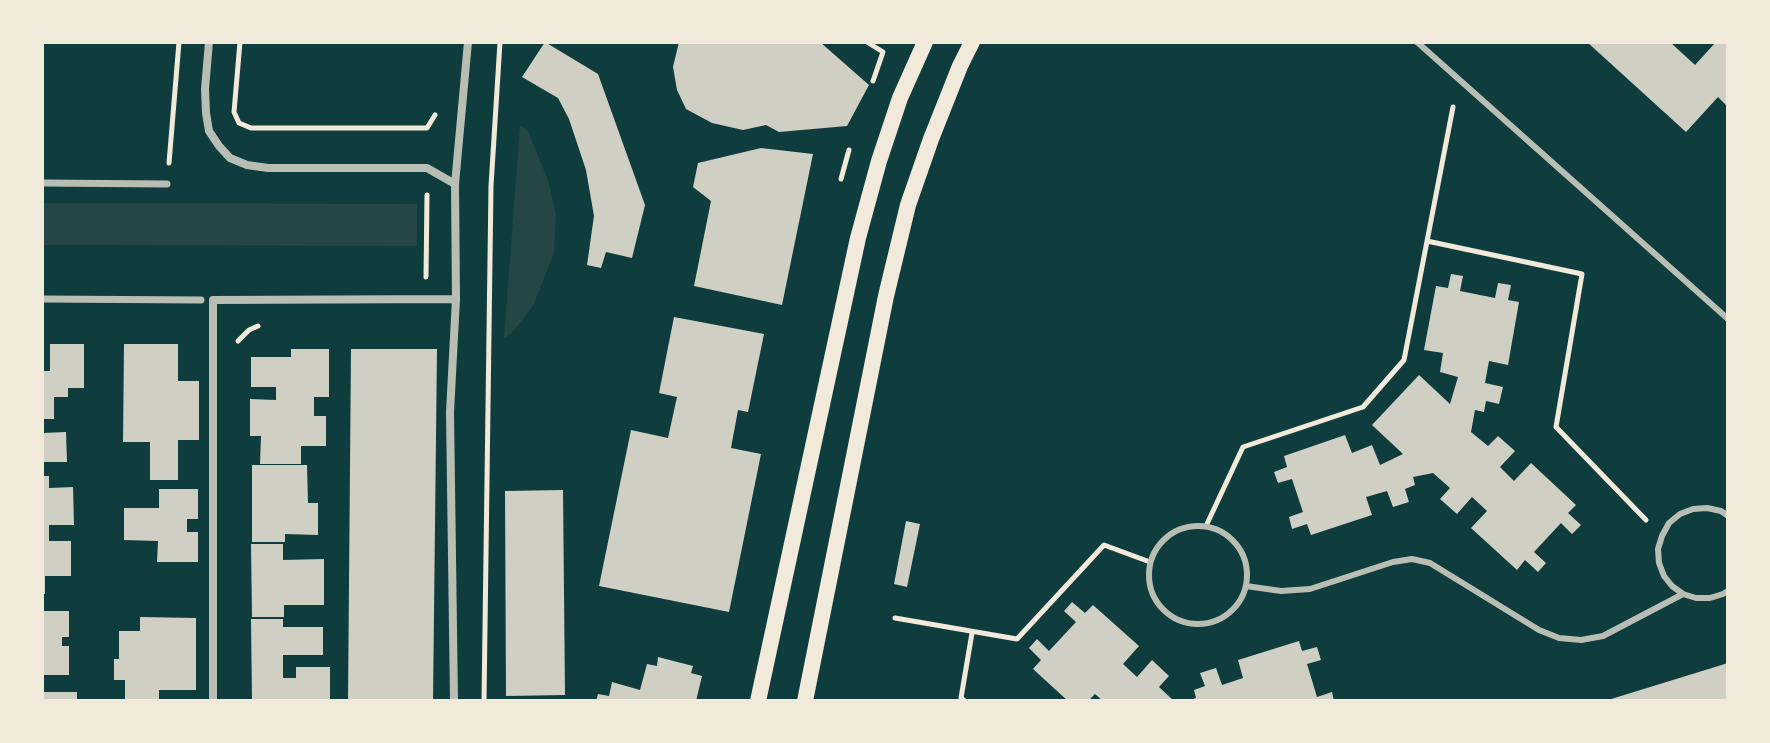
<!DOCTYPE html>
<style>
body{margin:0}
#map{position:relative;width:1770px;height:743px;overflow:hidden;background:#0f3d3e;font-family:Lora,serif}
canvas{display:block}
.frame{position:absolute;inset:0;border:44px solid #f1e9da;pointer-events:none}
</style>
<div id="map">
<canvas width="1770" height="743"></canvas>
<div class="frame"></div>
</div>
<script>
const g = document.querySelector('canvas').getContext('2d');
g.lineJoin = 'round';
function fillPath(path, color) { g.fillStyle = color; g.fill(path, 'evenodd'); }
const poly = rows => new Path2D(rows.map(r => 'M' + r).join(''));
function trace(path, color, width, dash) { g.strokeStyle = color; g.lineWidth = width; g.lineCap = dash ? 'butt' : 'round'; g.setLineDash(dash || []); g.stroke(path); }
fillPath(poly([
 [520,126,527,129,548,180,556,214,554,253,533,306,512,333,504,338],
 [42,203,417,204,417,246,42,245]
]), '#244646');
fillPath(poly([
 [545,42,598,74,645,205,632,258,606,252,601,268,587,265,594,216,586,170,569,119,558,98,522,77],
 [679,42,820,42,869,85,847,126,779,132,766,125,743,130,712,123,686,109,677,90,673,67],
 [1587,42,1670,42,1695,65,1716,42,1728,42,1728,107,1718,97,1686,132],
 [761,148,813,154,782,305,694,286,711,201,693,187,698,163],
 [1451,274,1463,276,1460,291,1495,298,1498,283,1511,285,1508,300,1519,302,1508,365,1489,361,1485,383,1503,387,1499,404,1486,401,1484,412,1475,410,1471,432,1488,446,1498,436,1515,451,1500,467,1514,481,1531,463,1576,505,1568,513,1581,525,1572,534,1561,523,1534,552,1546,563,1538,572,1525,560,1517,570,1471,528,1487,511,1472,497,1457,514,1440,499,1450,488,1433,473,1413,477,1415,485,1405,489,1409,502,1393,507,1387,491,1366,497,1372,515,1311,535,1307,524,1292,529,1289,517,1303,512,1292,479,1278,483,1274,472,1287,467,1284,456,1345,435,1352,453,1372,445,1380,465,1403,454,1372,425,1419,375,1450,404,1458,377,1440,372,1443,353,1424,350,1436,286,1448,288],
 [674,317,764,334,748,412,738,410,731,448,761,454,729,612,599,586,631,430,668,438,677,397,659,393],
 [50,344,84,344,84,388,68,388,68,397,54,397,54,419,42,419,42,371,50,371],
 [124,344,178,344,178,381,199,381,199,440,178,440,178,480,150,480,150,442,123,442],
 [291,349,329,349,329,397,314,397,314,416,326,416,326,446,301,446,301,464,260,464,261,436,250,436,250,399,276,400,276,387,251,387,251,357,291,357],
 [351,349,437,349,433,701,348,701],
 [66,432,67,462,42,462,42,433],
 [252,465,307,465,308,503,318,503,318,535,285,534,285,542,252,542],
 [42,476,49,476,49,488,73,487,74,525,49,525,49,541,71,541,71,576,45,576,45,594,42,594],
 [159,489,198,489,198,519,187,519,187,532,198,532,198,562,157,562,158,541,124,540,124,508,159,508],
 [563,490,565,695,506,696,505,491],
 [906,521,920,524,907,587,894,584],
 [251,544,283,544,283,560,324,559,324,605,284,605,284,617,252,617],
 [1072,602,1085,613,1093,605,1139,646,1123,664,1137,677,1152,660,1169,676,1159,687,1174,701,1103,701,1095,694,1088,701,1068,701,1033,669,1041,660,1029,648,1037,639,1049,651,1076,622,1064,611],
 [42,611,69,611,69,637,62,637,62,646,69,646,69,675,42,675],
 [140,617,196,618,196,690,159,690,159,701,125,701,125,680,114,680,114,659,119,659,119,631,140,631],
 [251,619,283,619,283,627,323,627,323,655,283,655,283,678,296,678,296,667,330,667,330,701,252,701],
 [1299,641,1302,651,1317,647,1321,660,1307,664,1317,697,1332,692,1334,701,1191,701,1190,700,1196,698,1194,690,1205,686,1200,673,1216,668,1222,685,1243,678,1238,660],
 [658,657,693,666,691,673,702,676,696,701,596,701,598,694,609,696,612,682,640,690,647,664,657,666],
 [1728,663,1728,701,1609,701,1608,700],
 [42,692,77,692,77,701,42,701]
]), '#cfcfc3');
trace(poly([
 [240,42,234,112,239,123,251,128,427,128,435,115],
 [867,42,883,52,873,81],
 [169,163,179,42],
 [841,179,849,150],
 [1427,241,1582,274,1556,427,1646,520],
 [426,277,427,195],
 [238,341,249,330,258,326],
 [1206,526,1243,447,1363,407,1404,360,1453,107],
 [895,618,1017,639,1104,545,1150,562],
 [484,701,491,186,500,42],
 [965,701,961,698,972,633]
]), '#f1e9da', 5);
trace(poly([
 [1417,42,1728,319],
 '1149 575a49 49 0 1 1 98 0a49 49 0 1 1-98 0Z',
 [1246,586,1281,591,1310,589,1393,562,1412,559,1430,563,1539,630,1559,638,1581,640,1603,636,1683,594,1696,598,1710,598,1723,594,1728,591],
 [1683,594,1672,586,1664,576,1659,563,1658,549,1662,536,1669,523,1680,514,1693,509,1707,508,1721,511,1728,516]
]), '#b8beb3', 6);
trace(poly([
 [42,183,167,184],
 [42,299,201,300]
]), '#b8beb3', 7);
trace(poly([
 [209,42,205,89,206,113,209,131,219,146,230,158,247,165,268,168,427,168,455,184],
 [213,701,213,300,456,299],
 [454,701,450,412,456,299,455,184,468,42]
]), '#b8beb3', 8);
trace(poly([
 [758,701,858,238,879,161,900,98,925,42],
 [805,701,886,296,908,205,931,139,960,66,972,42]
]), '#f1e9da', 16);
</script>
